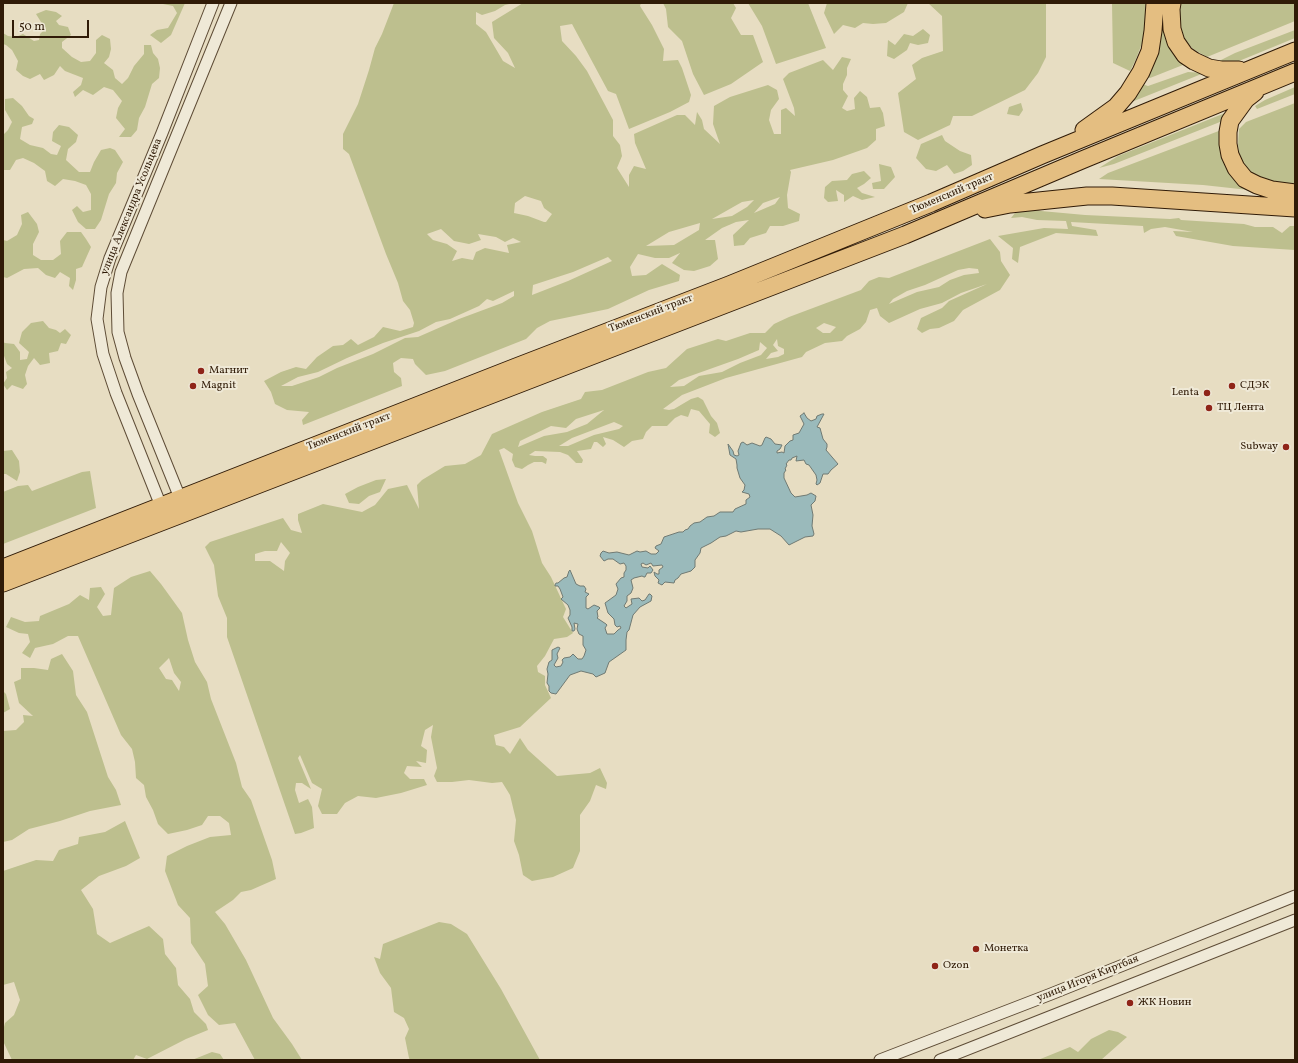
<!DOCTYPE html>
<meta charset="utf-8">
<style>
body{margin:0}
#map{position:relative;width:1298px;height:1063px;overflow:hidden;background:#e7ddc2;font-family:Vollkorn,serif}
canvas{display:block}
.frame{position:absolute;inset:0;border:4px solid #301b07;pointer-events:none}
.scale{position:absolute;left:12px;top:20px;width:77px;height:18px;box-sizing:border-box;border:2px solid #301b07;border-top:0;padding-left:5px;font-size:12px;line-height:14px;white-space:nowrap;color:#301b07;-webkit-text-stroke:3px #efe9d7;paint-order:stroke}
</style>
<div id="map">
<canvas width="1298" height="1063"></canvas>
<div class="frame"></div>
<div class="scale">50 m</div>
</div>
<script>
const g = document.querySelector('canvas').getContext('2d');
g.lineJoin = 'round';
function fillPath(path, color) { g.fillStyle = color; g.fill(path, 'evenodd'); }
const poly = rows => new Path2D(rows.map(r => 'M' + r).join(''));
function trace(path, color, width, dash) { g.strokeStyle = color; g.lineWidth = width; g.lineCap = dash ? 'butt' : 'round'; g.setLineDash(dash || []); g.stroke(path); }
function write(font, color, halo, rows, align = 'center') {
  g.font = font + ' Vollkorn,serif'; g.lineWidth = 4; g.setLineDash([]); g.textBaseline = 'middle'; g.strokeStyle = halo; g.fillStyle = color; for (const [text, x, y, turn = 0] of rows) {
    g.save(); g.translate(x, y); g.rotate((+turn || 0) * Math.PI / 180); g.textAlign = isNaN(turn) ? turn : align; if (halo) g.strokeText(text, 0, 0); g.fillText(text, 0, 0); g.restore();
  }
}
fillPath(poly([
 [158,3,185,3,171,35,161,43,150,35,157,30,168,28,177,13,173,6],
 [394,3,514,3,505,5,495,11,482,15,476,12,476,24,486,32,503,61,515,68,508,53,494,38,492,22,523,3,641,3,640,6,652,25,664,49,663,61,678,60,682,68,691,95,689,102,670,112,629,129,616,94,608,91,572,24,560,26,562,41,576,56,587,71,613,120,613,136,620,145,622,156,617,168,629,187,629,175,634,166,646,169,635,143,634,134,677,115,685,115,695,125,697,112,702,120,704,129,720,144,713,124,714,106,730,97,768,85,777,90,779,99,771,110,769,120,774,134,781,134,781,110,786,108,795,116,794,108,783,79,789,73,823,60,833,70,842,57,851,59,847,68,847,75,843,84,843,90,848,96,842,108,847,111,855,109,854,98,860,91,867,97,870,108,880,107,883,113,885,126,876,129,876,140,867,148,833,160,790,170,791,172,787,195,788,208,800,214,799,221,783,226,770,226,766,233,750,238,744,245,734,246,733,235,749,220,736,222,722,228,705,240,715,240,718,259,710,266,694,271,684,270,672,263,680,253,669,258,655,258,638,254,630,267,632,276,646,275,662,264,680,275,679,281,649,290,608,309,550,321,537,328,526,339,445,371,426,375,415,364,413,359,401,358,393,363,394,372,401,378,402,386,303,425,302,420,309,412,287,410,275,404,271,392,264,381,281,372,296,367,306,369,317,357,333,346,343,345,351,339,358,345,374,337,383,327,400,331,413,327,414,323,410,310,403,301,398,283,386,254,349,154,343,149,343,134,358,104,369,70,375,48,382,34],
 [525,196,541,201,544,208,552,214,546,222,544,222,528,216,514,213,515,203],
 [780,197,775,204,754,213,763,203],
 [754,200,747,207,732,216,712,219,742,202],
 [700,223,699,230,674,245,646,246,669,232],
 [441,229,454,241,469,244,481,240,478,234,496,237,505,242,513,238,521,242,507,245,509,253,485,248,476,252,473,260,462,258,452,261,457,251,447,244,433,240,427,234],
 [608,257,612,261,568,281,532,295,533,285,573,272],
 [514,291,514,296,502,303,459,319,418,337,405,338,373,354,337,368,319,377,292,386,281,386,298,377,318,372,347,358,383,343,419,331,436,322,450,319,479,306,487,299,493,301],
 [663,3,733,3,736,8,731,18,741,35,753,35,763,62,731,84,704,95,693,74,682,41,668,27,666,9],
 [748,3,808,3,826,48,776,64,762,26],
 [827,3,908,3,904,12,886,23,873,24,863,23,855,28,843,25,834,34,824,13],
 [928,3,1046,3,1046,57,1038,73,1025,90,972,116,953,116,950,125,918,140,904,132,898,93,916,79,912,65,922,58,943,51,942,16],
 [1112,3,1147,3,1144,38,1136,59,1130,71,1113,63],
 [1161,3,1167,3,1188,63,1150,78,1144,76],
 [1180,3,1295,3,1295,21,1207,57,1193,49,1183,38,1179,26],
 [46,10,56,12,62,16,56,21,59,25,68,27,71,35,62,42,62,48,72,57,81,62,90,61,96,53,96,40,102,35,110,39,111,49,109,57,104,63,113,70,115,78,122,84,128,78,134,66,144,54,144,45,151,45,153,53,158,59,160,68,159,78,152,84,145,107,139,118,137,130,131,137,119,137,125,129,116,118,118,108,122,101,113,90,104,87,93,95,83,90,75,97,73,92,81,85,83,78,65,71,60,66,54,75,44,80,40,74,30,79,23,76,16,70,18,61,12,50,6,45,3,44,3,33,8,36,16,37,23,34,34,41,39,40,40,34,46,28,41,22,36,14],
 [923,29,930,35,928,43,918,45,910,43,907,50,894,59,887,56,888,40,895,45,904,34,913,36],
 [1295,30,1295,38,1239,61,1230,62,1219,61,1235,53],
 [1188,72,1204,73,1124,105,1139,83,1148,86],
 [1295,87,1295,94,1257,109,1255,106,1265,100],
 [13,98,22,106,29,116,34,119,32,124,22,127,20,139,30,145,43,148,51,154,57,155,61,146,52,141,53,132,59,125,69,127,78,135,76,142,68,149,66,160,79,172,90,172,94,162,101,150,110,148,115,150,123,162,117,173,116,183,109,194,101,220,95,229,86,229,78,222,72,210,77,206,83,212,91,210,91,194,86,185,75,181,63,179,55,186,47,181,45,171,34,163,23,158,16,160,10,170,3,170,3,135,8,130,12,122,5,110,5,99],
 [1021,103,1023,110,1019,116,1007,114,1009,107],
 [1295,103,1295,188,1254,176,1240,159,1238,145,1239,129,1246,122],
 [1230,111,1225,120,1114,164,1099,168,1118,156],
 [1224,129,1227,168,1235,180,1249,190,1203,185,1099,179,1108,173],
 [942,135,945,141,960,151,971,155,972,165,963,171,954,174,947,165,936,171,926,169,916,158,921,144],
 [879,164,891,167,895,177,884,189,873,189,872,183,881,181],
 [864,171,871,178,864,184,857,188,862,193,875,197,862,200,853,196,844,202,844,195,836,190,838,201,828,202,824,198,825,187,832,181,847,180,852,174],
 [1030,207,1041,211,1085,215,1170,219,1179,218,1181,220,1244,224,1255,227,1273,227,1282,233,1290,226,1295,226,1295,250,1233,246,1176,236,1173,231,1193,232,1165,227,1151,229,1144,233,1143,226,1071,222,1072,226,1096,230,1098,236,1056,233,1020,247,1018,263,1012,259,1013,248,998,236,1044,228,1068,229,1066,221,1037,220,1022,217,1011,218,1015,213],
 [28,212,37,224,39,232,33,244,33,255,41,260,53,260,61,254,60,241,67,232,81,232,86,239,91,247,82,267,76,269,76,280,73,290,69,286,70,278,60,272,55,278,46,275,38,268,24,269,7,278,3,277,3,240,7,241,17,235,22,224,21,215],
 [990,239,1000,252,1001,261,1010,275,1000,290,963,310,954,321,939,328,930,329,922,333,917,329,921,318,942,308,949,301,987,284,961,293,942,303,920,309,889,323,880,316,877,308,870,310,866,322,860,329,847,336,842,341,825,343,806,352,802,357,726,378,682,395,663,409,669,410,674,409,691,399,698,397,703,400,711,416,717,423,720,433,715,437,709,433,710,424,699,411,691,409,688,417,681,415,675,418,667,426,652,426,646,432,643,439,632,441,624,447,613,440,603,437,606,444,603,447,597,442,594,442,591,449,577,451,583,460,582,463,576,463,568,455,560,452,535,451,529,455,535,456,543,456,547,459,546,464,542,462,534,462,528,465,522,469,515,467,512,460,513,454,504,448,499,450,518,503,532,531,542,563,551,577,566,609,563,617,573,633,567,637,554,639,545,656,537,666,538,672,545,676,545,685,551,698,520,727,494,735,496,745,504,747,510,754,520,738,528,750,557,776,590,773,600,768,607,783,606,789,596,785,590,801,580,815,580,851,573,868,553,877,532,881,523,875,519,855,514,841,516,820,510,795,502,782,492,783,469,780,452,782,437,782,434,776,437,768,431,737,433,725,425,730,421,746,427,750,426,763,416,761,422,767,407,766,404,773,410,779,424,779,427,785,401,793,376,798,358,796,345,803,337,814,322,814,318,806,322,789,312,783,300,755,298,758,311,789,302,783,296,783,295,790,299,803,308,799,312,807,314,828,301,833,295,834,227,637,227,618,218,596,214,565,205,547,210,542,283,518,291,530,302,533,298,520,298,514,323,504,362,512,375,505,388,489,407,485,419,509,417,485,422,480,445,466,465,464,481,455,492,434,542,412,581,399,585,392,602,390,648,372,666,368,687,349,718,339,726,341,750,333,765,333,774,324,789,317,861,290,869,281,879,277,889,278],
 [969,268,978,269,979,273,964,275,950,280,939,287,917,292,889,304,893,299,907,291,925,285,958,270],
 [824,323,836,327,830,333,823,333,816,328],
 [777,339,778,346,784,349,784,354,778,357,766,359,771,353,778,351,773,345],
 [760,342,767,348,761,355,740,363,722,372,699,376,684,386,670,387,679,380,738,359,759,350],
 [604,410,587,424,567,432,544,436,518,447,520,441,551,426,566,428,576,419],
 [614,422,623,426,619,429,594,435,568,446,559,446,572,438],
 [281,542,290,553,285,561,284,571,270,561,255,561,255,554,265,551,277,551],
 [43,321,49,328,56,330,60,333,65,329,71,335,66,344,61,343,58,351,49,353,50,363,40,365,34,358,28,366,25,375,27,384,23,389,12,385,7,390,3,384,7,378,6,372,12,368,7,364,3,353,3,342,5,343,14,344,20,352,20,360,27,359,29,352,19,343,22,332,31,323],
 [12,450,19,461,20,472,17,481,6,474,3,474,3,451],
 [90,471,96,508,3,544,3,492,18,486,28,485,32,491,82,472],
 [386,479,380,492,369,496,359,504,349,503,345,494,358,487,376,480],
 [150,571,161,584,182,613,188,640,195,662,207,682,211,699,236,763,242,787,251,800,272,860,276,879,251,890,241,892,233,900,215,912,225,924,246,960,273,1018,292,1044,302,1060,255,1060,235,1023,219,1025,208,1015,198,995,208,986,205,964,191,943,190,918,178,905,165,871,167,856,187,846,210,837,231,835,229,823,220,816,208,816,202,825,187,830,168,834,158,824,153,810,146,797,144,785,136,778,135,762,132,749,121,735,78,636,68,636,53,644,35,648,30,658,22,653,30,642,28,634,19,633,6,627,11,617,25,622,39,621,40,616,69,604,80,595,89,600,90,588,101,587,105,594,97,607,103,616,111,615,114,588,131,577],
 [169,658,174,673,181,682,179,691,172,680,166,679,159,668],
 [62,654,73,671,76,695,87,712,108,777,116,790,121,805,90,811,60,821,29,829,12,840,3,842,3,731,16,730,24,722,23,715,33,716,19,703,14,682,21,679,21,668,34,668,48,670,51,659],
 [3,691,6,694,10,709,3,713],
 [125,821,140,858,126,866,99,876,81,890,93,909,97,934,110,943,149,926,163,939,165,954,176,968,178,985,190,999,194,1012,206,1024,208,1030,186,1039,147,1059,136,1055,133,1060,12,1060,3,1041,3,1031,5,1023,14,1015,20,1000,14,982,3,985,3,871,36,860,53,861,59,850,78,844,79,837,105,832],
 [439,922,451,924,467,934,501,989,540,1060,410,1060,409,1058,405,1038,409,1029,404,1018,394,1012,391,988,380,973,374,957,380,959,383,944],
 [1109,1030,1118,1032,1127,1037,1101,1060,1038,1060,1070,1047,1078,1052,1091,1039],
 [212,1052,220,1054,224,1060,192,1060]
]), '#bdbf8e');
const water = poly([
 [804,413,807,418,811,421,816,419,817,416,822,414,824,414,817,427,820,428,823,439,827,444,827,447,826,450,838,464,831,470,828,474,823,474,820,483,817,485,816,484,817,480,816,475,809,465,806,464,804,460,796,461,797,456,792,458,791,460,789,460,786,464,787,465,785,469,786,470,784,473,784,478,791,493,795,497,807,495,811,493,816,496,815,501,811,505,813,515,812,526,814,534,813,536,805,537,789,545,781,536,770,529,758,529,741,532,736,531,726,536,720,537,711,543,701,548,700,553,695,560,695,567,691,571,681,574,678,578,675,580,674,583,665,582,662,585,658,583,659,580,655,576,654,572,657,574,659,574,659,570,663,567,662,565,653,566,651,563,646,565,643,563,641,564,642,567,648,568,650,566,653,570,651,573,647,573,645,577,644,577,642,576,634,578,631,580,633,588,631,593,627,596,627,601,624,606,626,608,632,604,631,599,639,598,642,601,645,600,649,594,650,594,652,596,651,601,640,607,633,615,629,630,627,632,626,640,626,650,609,662,605,673,596,677,593,674,581,671,570,675,556,694,551,693,549,691,549,686,547,683,548,674,547,669,549,662,552,660,552,650,558,647,560,648,557,654,558,658,554,665,556,667,561,666,563,662,562,660,564,658,570,657,573,654,578,659,582,659,584,656,586,650,583,645,583,636,579,634,577,629,578,624,574,623,575,629,574,631,572,631,572,627,568,618,570,615,570,610,568,605,561,599,563,597,560,589,558,586,555,586,555,585,556,583,558,583,564,578,567,577,569,571,570,570,576,584,580,586,584,586,586,589,585,592,589,594,586,597,586,608,588,609,594,605,599,607,600,608,597,611,598,617,597,618,606,624,607,625,605,628,607,634,614,634,618,630,621,628,620,626,617,627,615,625,614,619,608,613,605,603,616,595,618,589,616,584,621,578,624,577,624,573,626,570,626,566,624,563,620,564,613,559,608,559,604,561,600,556,601,553,603,551,609,553,617,552,629,555,637,551,640,552,646,551,651,554,656,554,659,551,655,548,656,546,661,544,664,537,679,532,683,532,685,530,688,529,690,526,694,523,700,522,707,517,714,516,720,512,733,512,735,509,746,504,746,500,750,497,749,494,742,492,744,490,745,485,740,478,737,468,737,465,736,459,730,455,728,444,733,451,734,455,737,456,739,455,738,451,741,443,743,442,747,445,752,443,760,446,762,445,765,438,766,437,771,439,775,444,782,445,780,449,777,451,777,453,782,452,784,453,785,446,790,441,793,440,793,435,799,433,804,424,800,416,804,413]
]);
fillPath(water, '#9ababb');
trace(water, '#707a73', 1);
const minor = poly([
 [180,498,138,394,125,358,118,332,117,293,121,272,231,3],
 [161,506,116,393,103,354,97,319,101,287,110,258,162,133,213,3],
 [880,1060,1051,994,1295,896],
 [940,1060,1295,920]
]);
const primary = poly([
 [1172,3,1171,9,1172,29,1176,42,1185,55,1194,61,1209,68,1221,70,1239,70],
 [1255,92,1246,99,1230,121,1228,132,1228,144,1230,155,1236,168,1245,179,1257,185,1272,190,1295,193],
 [1084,130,1116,107,1128,93,1141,72,1150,51,1153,31,1155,3],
 [985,209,1010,204,1087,196,1112,196,1295,208],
 [3,568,516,367,729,285,931,203,1042,155,1295,51],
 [3,583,905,235,1082,160,1295,72]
]);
trace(minor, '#5e4c36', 13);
trace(primary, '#301b07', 19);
trace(minor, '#efe9d7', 11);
trace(primary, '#e4be81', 17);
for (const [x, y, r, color] of [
 [201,371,4,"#8f2418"],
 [193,386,4,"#8f2418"],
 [1232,386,4,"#8f2418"],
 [1207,393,4,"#8f2418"],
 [1209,408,4,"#8f2418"],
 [1286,447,4,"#8f2418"],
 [976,949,4,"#8f2418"],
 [935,966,4,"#8f2418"],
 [1130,1003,4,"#8f2418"]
]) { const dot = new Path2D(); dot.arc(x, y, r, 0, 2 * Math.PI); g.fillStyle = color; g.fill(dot); trace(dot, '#efe9d7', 1.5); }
write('11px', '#301b07', '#efe9d7', [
 ["Тюменский тракт",952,194,-23],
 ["улица Александра Усольцева",132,207,-68],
 ["Тюменский тракт",651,314,-21],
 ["Тюменский тракт",349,432,-21],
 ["улица Игоря Киртбая",1088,979,-22]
]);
write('11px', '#301b07', '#efe9d7', [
 ["Магнит",209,371],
 ["Magnit",201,386],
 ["СДЭК",1240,386],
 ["Lenta",1199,393,"right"],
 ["ТЦ Лента",1217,408],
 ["Subway",1278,447,"right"],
 ["Монетка",984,949],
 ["Ozon",943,966],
 ["ЖК Новин",1138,1003]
], 'left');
</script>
